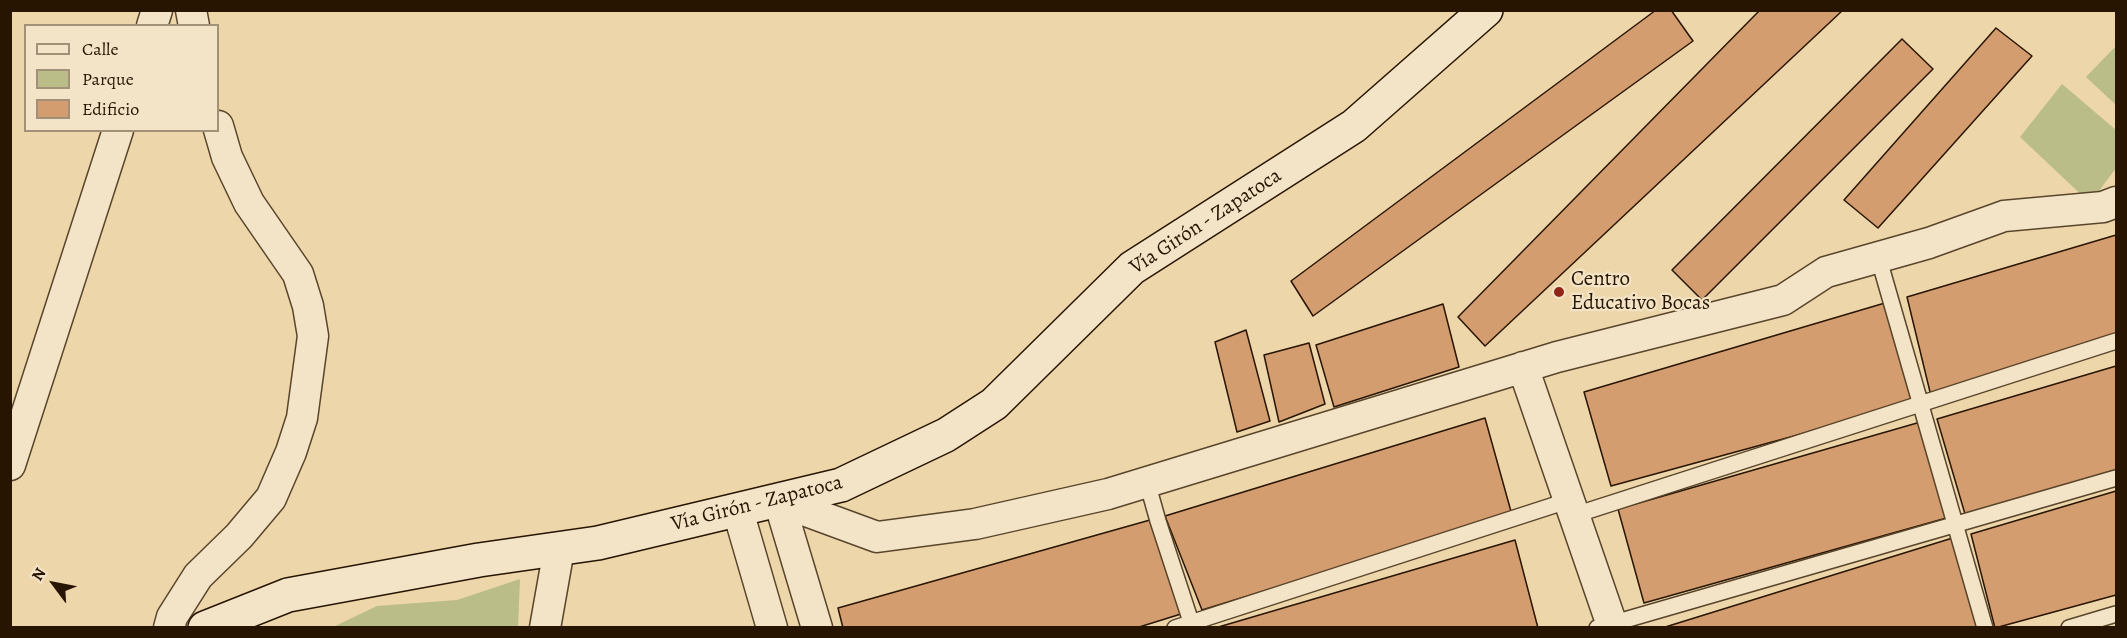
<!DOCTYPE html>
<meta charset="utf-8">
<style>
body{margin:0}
#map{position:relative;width:2127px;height:638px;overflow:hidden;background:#edd6aa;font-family:Alegreya,serif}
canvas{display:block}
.frame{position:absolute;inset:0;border:12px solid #281501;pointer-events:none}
.legend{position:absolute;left:24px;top:24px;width:195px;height:108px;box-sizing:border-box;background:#f3e4c8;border:2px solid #a29178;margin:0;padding:8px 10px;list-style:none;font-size:18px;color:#281501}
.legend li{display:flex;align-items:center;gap:12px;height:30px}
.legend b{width:30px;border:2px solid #a29178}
.north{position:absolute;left:24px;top:554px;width:60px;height:60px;-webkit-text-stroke:4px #f3e4c8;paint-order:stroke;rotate:302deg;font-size:16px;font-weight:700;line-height:24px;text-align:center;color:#281501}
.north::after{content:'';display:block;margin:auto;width:21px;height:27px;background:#281501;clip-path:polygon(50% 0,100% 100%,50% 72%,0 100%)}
</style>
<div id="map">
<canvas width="2127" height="638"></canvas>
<div class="frame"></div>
<ul class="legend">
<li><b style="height:8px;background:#f3e4c8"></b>Calle</li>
<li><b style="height:16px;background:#babd87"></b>Parque</li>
<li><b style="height:16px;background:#d49d6f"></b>Edificio</li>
</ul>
<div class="north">N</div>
</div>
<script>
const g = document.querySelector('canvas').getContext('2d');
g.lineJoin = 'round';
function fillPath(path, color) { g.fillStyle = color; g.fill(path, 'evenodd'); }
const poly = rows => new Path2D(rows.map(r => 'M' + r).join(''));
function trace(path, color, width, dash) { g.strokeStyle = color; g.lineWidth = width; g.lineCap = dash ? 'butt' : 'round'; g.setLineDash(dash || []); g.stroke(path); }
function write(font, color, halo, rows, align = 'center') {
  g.font = font + ' Alegreya,serif'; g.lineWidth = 4.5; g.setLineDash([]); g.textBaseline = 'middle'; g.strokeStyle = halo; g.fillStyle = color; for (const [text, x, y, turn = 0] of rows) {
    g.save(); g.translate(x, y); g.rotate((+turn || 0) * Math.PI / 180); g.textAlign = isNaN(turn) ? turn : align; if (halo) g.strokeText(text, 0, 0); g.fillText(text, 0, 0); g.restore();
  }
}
fillPath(poly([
 [2116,46,2116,105,2086,77],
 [2062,84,2116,130,2116,168,2090,203,2020,137],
 [520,579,518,627,333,627,377,606,457,600]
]), '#babd87');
const building = poly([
 [1656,10,1671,10,1693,41,1313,316,1291,281,1656,10],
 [1760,10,1843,10,1485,346,1458,317,1760,10],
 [1996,28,2032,56,1878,228,1844,200,1996,28],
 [1902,39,1933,69,1702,300,1672,270,1902,39],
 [2116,235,2116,342,1931,396,1907,297,2116,235],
 [1895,300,1916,400,1794,436,1611,486,1584,392,1895,300],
 [1443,304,1459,367,1334,407,1316,345,1443,304],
 [1246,330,1270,421,1237,432,1215,342,1246,330],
 [1309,343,1325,404,1279,422,1264,355,1309,343],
 [2116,366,2116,470,1965,514,1937,419,2116,366],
 [1485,418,1512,515,1202,610,1165,516,1485,418],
 [1924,421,1950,517,1644,603,1618,509,1924,421],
 [2116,491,2116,595,1995,628,1971,534,2116,491],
 [1150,520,1181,614,1136,628,843,628,838,608,1150,520],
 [1959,536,1988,628,1662,628,1959,536],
 [1515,540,1538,628,1215,628,1515,540]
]);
fillPath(building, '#d49d6f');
trace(building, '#281501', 1.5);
const lane = poly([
 [1878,256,1985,628],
 [1147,482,1158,521,1193,628],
 [1575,515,2116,341],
 [1175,628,1570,500],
 [1597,628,2116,478],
 [2069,628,2116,614]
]);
const street = poly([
 [191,10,194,26],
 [152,26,157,10],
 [1523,367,1613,628],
 [10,465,118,130],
 [779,501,877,537,975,524,1108,494,1557,357,1783,300,1826,272,1929,243,2004,216,2103,207,2116,202],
 [779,501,817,628],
 [738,511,772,628],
 [169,628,172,617,198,576,239,536,271,498,291,452,302,418,313,336,308,306,298,274,249,203,227,157,218,126],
 [545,628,559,549]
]);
const secondary = poly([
 [205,628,288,595,479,560,598,543,841,485,946,435,994,404,1132,268,1354,126,1486,10]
]);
trace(lane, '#59452b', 18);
trace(street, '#59452b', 33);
trace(secondary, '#281501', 36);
trace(lane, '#f3e4c8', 15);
trace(street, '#f3e4c8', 30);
trace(secondary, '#f3e4c8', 33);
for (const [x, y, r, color] of [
 [1559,292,6,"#8f2418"]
]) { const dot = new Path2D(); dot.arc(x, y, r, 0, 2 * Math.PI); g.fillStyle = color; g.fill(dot); trace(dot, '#f3e4c8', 2); }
write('21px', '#281501', '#f3e4c8', [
 ["Vía Girón - Zapatoca",1206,222,-33],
 ["Vía Girón - Zapatoca",757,504,-14]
]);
write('21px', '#281501', '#f3e4c8', [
 ["Centro",1571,280],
 ["Educativo Bocas",1571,304]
], 'left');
</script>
